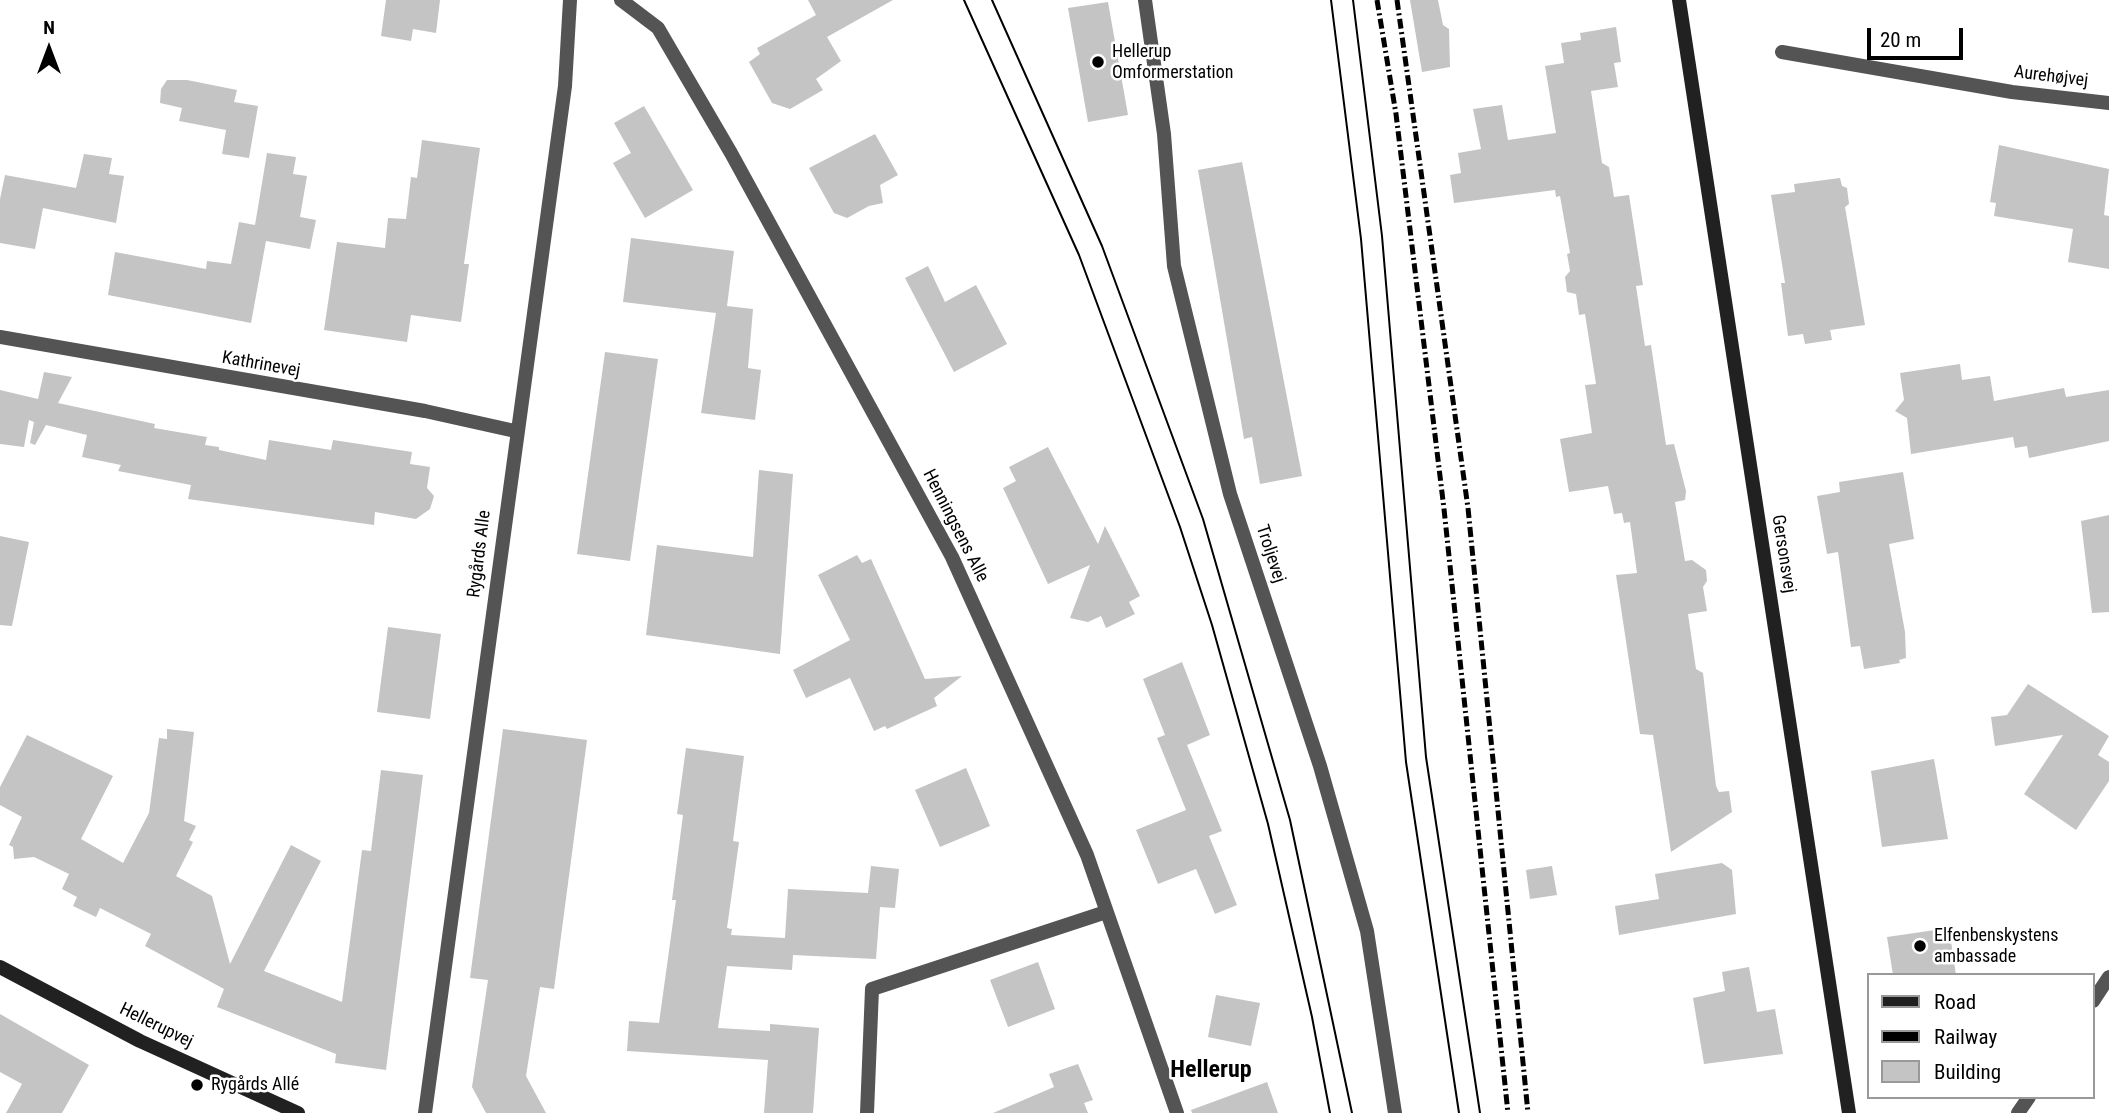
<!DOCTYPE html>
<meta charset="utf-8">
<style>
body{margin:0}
#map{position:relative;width:2109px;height:1113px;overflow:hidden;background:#fff;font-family:"Roboto Condensed",sans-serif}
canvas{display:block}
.legend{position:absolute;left:1867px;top:973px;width:228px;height:126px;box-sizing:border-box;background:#fff;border:2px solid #999;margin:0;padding:9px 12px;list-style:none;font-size:21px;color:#000}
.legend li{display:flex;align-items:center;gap:14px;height:35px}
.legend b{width:35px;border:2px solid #999}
.north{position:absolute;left:14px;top:14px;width:70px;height:70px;-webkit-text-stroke:5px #fff;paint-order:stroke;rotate:0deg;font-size:19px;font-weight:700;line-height:28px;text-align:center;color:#000}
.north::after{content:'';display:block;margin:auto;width:24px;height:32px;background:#000;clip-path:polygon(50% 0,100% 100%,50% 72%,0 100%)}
.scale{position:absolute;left:1867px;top:28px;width:96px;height:32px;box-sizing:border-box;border:4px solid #000;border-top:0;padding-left:9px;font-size:21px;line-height:24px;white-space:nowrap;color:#000;-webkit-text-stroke:5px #fff;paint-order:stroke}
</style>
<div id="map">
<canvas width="2109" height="1113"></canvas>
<ul class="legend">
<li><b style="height:9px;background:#212121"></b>Road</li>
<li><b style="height:9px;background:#000"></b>Railway</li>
<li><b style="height:19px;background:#c4c4c4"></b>Building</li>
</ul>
<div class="north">N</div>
<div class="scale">20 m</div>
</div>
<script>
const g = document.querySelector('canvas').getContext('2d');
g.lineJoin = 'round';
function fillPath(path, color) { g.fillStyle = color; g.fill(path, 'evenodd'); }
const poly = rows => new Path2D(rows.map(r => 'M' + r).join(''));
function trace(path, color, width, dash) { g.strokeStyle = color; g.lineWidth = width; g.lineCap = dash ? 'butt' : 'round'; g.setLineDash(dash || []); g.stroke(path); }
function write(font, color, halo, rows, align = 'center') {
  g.font = font + ' "Roboto Condensed",sans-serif'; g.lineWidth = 5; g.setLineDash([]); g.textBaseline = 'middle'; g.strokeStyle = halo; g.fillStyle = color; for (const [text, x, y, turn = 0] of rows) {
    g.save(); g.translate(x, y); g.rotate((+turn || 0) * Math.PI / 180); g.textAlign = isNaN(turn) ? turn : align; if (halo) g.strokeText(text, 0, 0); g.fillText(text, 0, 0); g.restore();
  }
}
fillPath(poly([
 [386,0,440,0,436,33,413,29,411,41,381,36],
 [808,0,893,0,827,37,841,61,816,79,823,90,790,109,772,103,749,62,760,54,757,48,816,15],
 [1410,0,1438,0,1443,25,1449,29,1450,67,1422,72],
 [1108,2,1128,115,1088,122,1068,8],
 [1616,27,1621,62,1614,63,1618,87,1591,91,1602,163,1609,167,1614,197,1629,195,1643,285,1636,286,1645,346,1651,345,1666,445,1674,444,1686,491,1685,500,1675,502,1685,561,1692,560,1706,570,1707,581,1703,587,1707,611,1688,614,1696,669,1703,673,1716,786,1719,792,1729,791,1732,812,1671,852,1653,735,1640,734,1616,575,1637,573,1630,522,1624,523,1622,513,1614,514,1608,486,1569,492,1560,439,1592,433,1585,385,1596,384,1585,314,1579,315,1576,294,1567,292,1565,277,1570,271,1567,254,1570,253,1560,196,1556,197,1555,190,1454,203,1450,175,1461,173,1458,153,1481,149,1473,109,1502,105,1508,140,1556,133,1545,66,1564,63,1561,43,1581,40,1580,33],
 [167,80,187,80,237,90,234,102,258,106,249,158,222,154,226,130,179,121,182,108,160,103,161,89],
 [644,106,693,190,645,218,613,163,631,153,614,123],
 [875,134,898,175,880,185,883,203,869,206,847,218,834,213,809,168],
 [422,140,480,148,464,264,469,264,461,322,411,315,407,342,324,330,337,242,385,248,388,218,406,219,411,177,417,178],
 [1999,145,2109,169,2104,215,2109,216,2109,269,2068,262,2073,229,1994,216,1996,203,1990,202],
 [267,153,296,157,293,174,307,176,300,217,316,220,310,249,266,241,251,323,108,295,115,252,206,269,207,261,231,264,239,222,255,225],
 [84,154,112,158,109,174,124,176,116,223,43,208,35,249,0,243,0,199,5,175,76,188],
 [1242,162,1302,476,1260,484,1252,437,1244,439,1198,170],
 [1840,178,1842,186,1847,188,1849,204,1845,207,1865,325,1830,330,1832,340,1805,344,1803,334,1788,336,1781,283,1785,283,1771,195,1795,192,1794,184],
 [631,238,734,251,727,306,753,309,748,368,761,370,755,420,701,413,716,313,623,302],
 [928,266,945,302,976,285,1007,344,954,372,905,278],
 [605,352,658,359,630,561,577,554],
 [1960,364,1962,380,1990,376,1994,401,2064,388,2066,397,2109,390,2109,441,2029,458,2027,446,2015,448,2013,437,1911,454,1907,418,1895,411,1904,400,1900,373],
 [44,372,72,377,58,403,155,424,154,428,207,437,205,445,219,447,219,450,266,460,269,440,331,450,333,440,412,452,410,464,430,467,427,488,434,496,430,509,416,519,375,512,374,525,188,499,191,485,118,471,121,465,82,457,87,435,46,425,35,445,30,443,34,422,29,420,24,447,0,444,0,390,38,399],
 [1048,447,1098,544,1105,526,1140,596,1129,602,1135,614,1106,628,1101,616,1088,622,1070,618,1090,565,1048,584,1003,488,1016,481,1009,467],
 [759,470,793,474,780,654,646,635,657,545,753,557],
 [1903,472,1914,539,1889,544,1905,632,1906,658,1899,660,1900,663,1864,669,1860,646,1851,647,1838,552,1827,554,1817,496,1840,492,1839,482],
 [2109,515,2109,612,2092,613,2081,521],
 [0,536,29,542,12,626,0,625],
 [857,555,862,563,871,559,925,679,962,676,934,698,937,706,887,729,885,726,874,731,850,678,806,698,793,670,850,640,818,575],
 [388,627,441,634,430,719,377,712],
 [1182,662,1210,735,1187,745,1222,831,1209,836,1237,905,1215,914,1196,869,1158,884,1136,830,1186,810,1157,738,1165,735,1143,679],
 [2028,684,2109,736,2098,755,2109,762,2109,781,2076,830,2024,794,2063,735,1995,746,1991,717,2007,715],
 [167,729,194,732,184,821,196,826,189,840,193,842,176,876,212,896,230,964,291,845,321,861,264,971,342,1002,362,850,371,851,381,770,423,775,386,1070,335,1063,336,1054,217,1007,224,989,145,946,151,934,100,908,96,917,73,906,77,897,62,889,69,874,34,857,14,859,13,847,9,845,22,817,0,805,0,787,27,735,113,776,81,839,123,863,149,813,159,738,167,739],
 [503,729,587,740,554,989,540,987,526,1076,546,1113,486,1113,472,1087,488,980,470,978],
 [686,748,744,756,733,841,739,842,727,928,732,929,731,935,785,938,788,889,868,893,871,866,899,869,895,908,880,907,876,959,793,955,792,970,727,966,718,1028,770,1031,770,1024,819,1028,813,1113,764,1113,768,1060,627,1051,629,1021,659,1023,676,900,672,900,683,815,677,814],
 [1934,759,1948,839,1882,847,1871,771],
 [966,768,990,826,940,847,915,790],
 [1722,863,1732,870,1736,914,1619,935,1615,906,1659,899,1655,874],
 [1552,866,1557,895,1530,899,1526,870],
 [1949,928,1956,975,1893,975,1887,937],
 [1038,962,1055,1009,1008,1027,990,980],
 [1749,967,1757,1012,1775,1009,1783,1054,1704,1064,1693,998,1725,991,1722,972],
 [1216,995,1260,1003,1251,1046,1208,1037],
 [0,1014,89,1065,62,1113,6,1113,22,1084,0,1072],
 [1078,1064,1093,1100,1084,1103,1088,1113,993,1113,1054,1087,1049,1074],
 [1267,1082,1278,1113,1192,1113,1191,1110]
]), '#c4c4c4');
trace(poly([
 [1145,0,1164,134,1174,266,1230,494,1320,766,1367,931,1395,1113],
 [867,1113,872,989,1106,912]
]), '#545454', 14);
trace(poly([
 [621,0,658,28,731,153,952,557,1087,855,1177,1113],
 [1782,52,2012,92,2109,103],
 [0,337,425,411,515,431],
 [2093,1001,2109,977],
 [425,1113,565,86,570,0],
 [2018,1113,2029,1097]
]), '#545454', 14);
trace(poly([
 [1679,0,1849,1113],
 [0,967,140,1041,298,1113]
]), '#212121', 14);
trace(poly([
 [964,0,1079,255,1180,527,1212,625,1268,824,1312,1017,1330,1113],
 [992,0,1102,246,1203,519,1290,820,1352,1113],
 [1331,0,1361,239,1406,762,1459,1113],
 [1353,0,1382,236,1426,757,1480,1113]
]), '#000', 2);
trace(poly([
 [1377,0,1396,114,1444,509,1508,1113],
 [1397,0,1468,508,1528,1113]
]), '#000', 5, [10, 3.5, 2, 3.5]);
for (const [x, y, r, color] of [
 [1098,62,7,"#000"],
 [1920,946,7,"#000"],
 [197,1085,7,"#000"]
]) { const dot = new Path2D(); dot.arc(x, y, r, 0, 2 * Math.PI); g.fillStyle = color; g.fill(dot); trace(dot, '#fff', 2.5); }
write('18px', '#000', '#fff', [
 ["Hellerup",1112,52],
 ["Omformerstation",1112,73],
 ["Elfenbenskystens",1934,936],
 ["ambassade",1934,957],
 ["Rygårds Allé",211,1085]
], 'left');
write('18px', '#000', '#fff', [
 ["Aurehøjvej",2051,77,7],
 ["Kathrinevej",261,365,10],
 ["Henningsens Alle",955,526,63],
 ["Rygårds Alle",480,554,-83],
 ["Troljevej",1270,554,72],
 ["Gersonsvej",1783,554,81],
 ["Hellerupvej",156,1026,26]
]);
write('bold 24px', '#000', '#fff', [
 ["Hellerup",1211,1071]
]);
</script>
